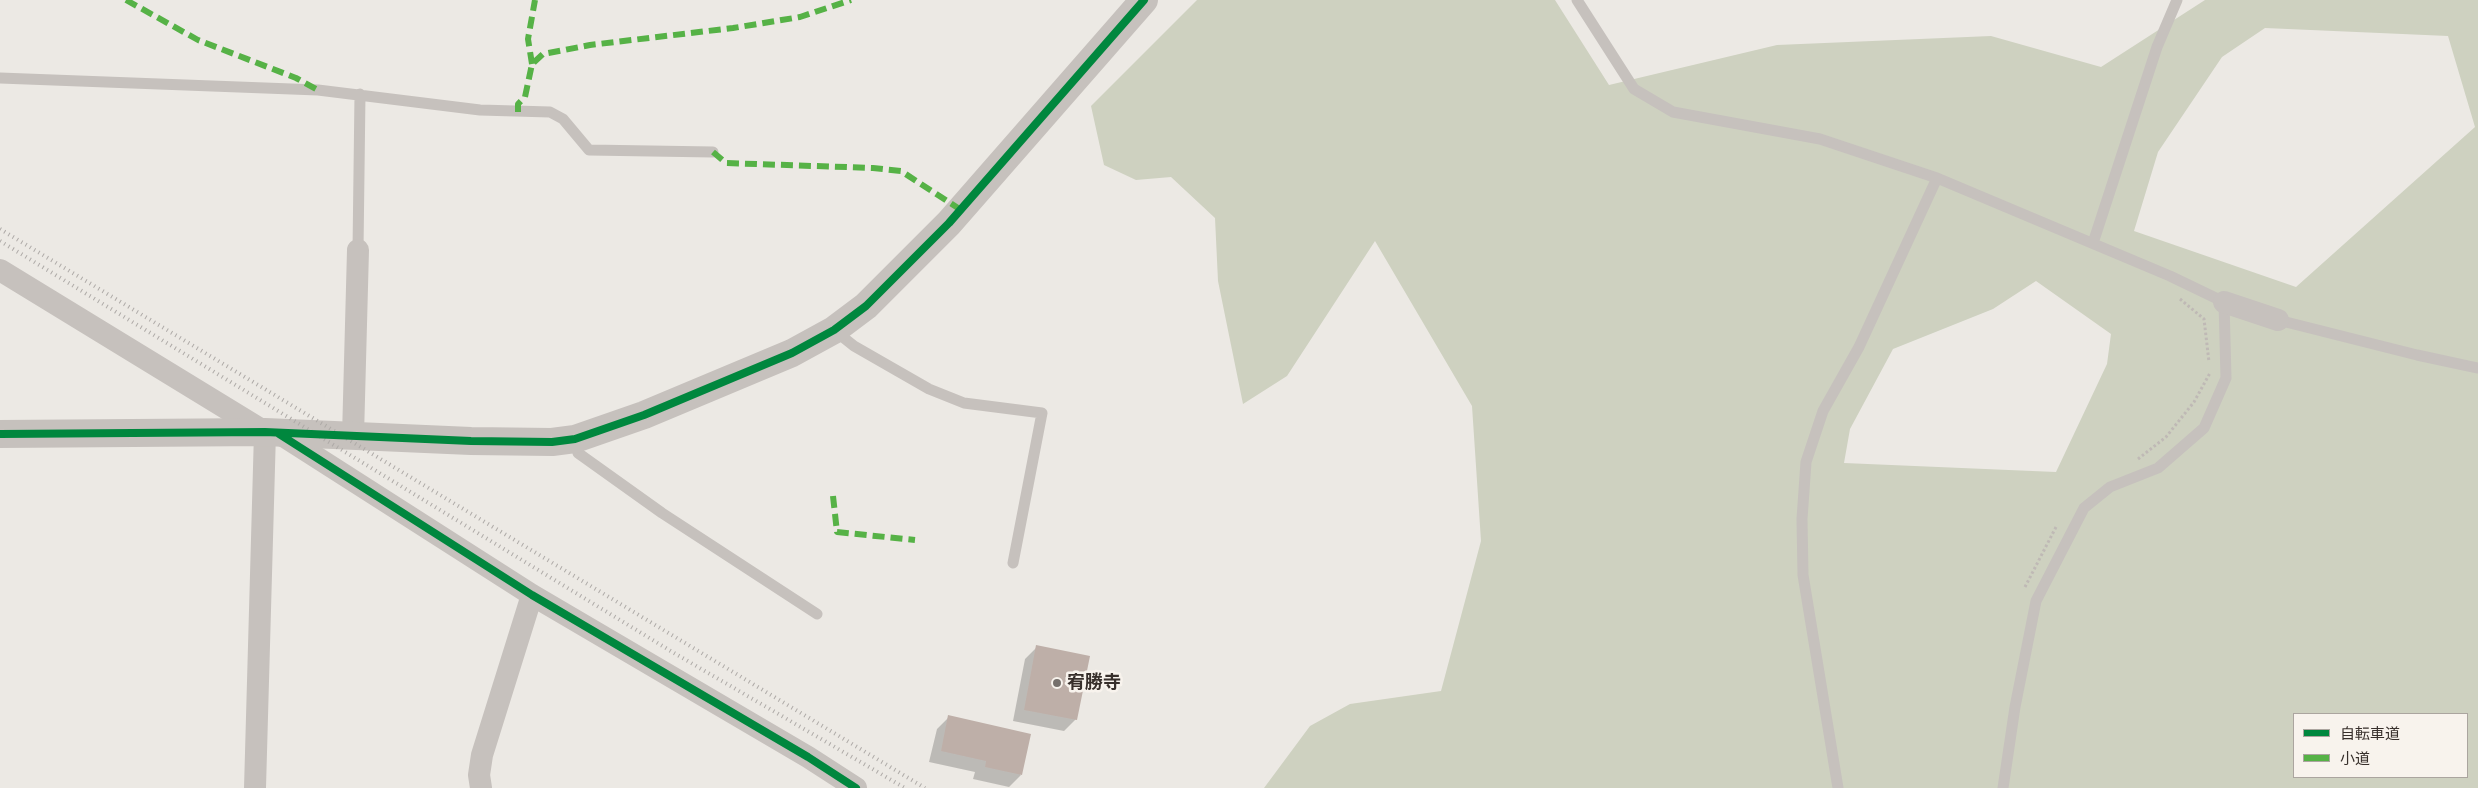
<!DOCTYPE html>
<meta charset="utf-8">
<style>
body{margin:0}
#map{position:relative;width:2478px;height:788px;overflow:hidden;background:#ece9e4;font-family:Cabin,"Noto Sans JP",sans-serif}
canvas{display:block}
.legend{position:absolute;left:2293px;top:713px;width:175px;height:65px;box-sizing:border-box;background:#f8f3ed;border:1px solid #aba59f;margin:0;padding:6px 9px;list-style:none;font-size:15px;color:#372f2b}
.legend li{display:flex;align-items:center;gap:10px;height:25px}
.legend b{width:25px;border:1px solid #aba59f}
</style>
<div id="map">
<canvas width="2478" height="788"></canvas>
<ul class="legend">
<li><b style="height:6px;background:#00873e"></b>自転車道</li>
<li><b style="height:6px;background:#56b246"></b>小道</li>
</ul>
</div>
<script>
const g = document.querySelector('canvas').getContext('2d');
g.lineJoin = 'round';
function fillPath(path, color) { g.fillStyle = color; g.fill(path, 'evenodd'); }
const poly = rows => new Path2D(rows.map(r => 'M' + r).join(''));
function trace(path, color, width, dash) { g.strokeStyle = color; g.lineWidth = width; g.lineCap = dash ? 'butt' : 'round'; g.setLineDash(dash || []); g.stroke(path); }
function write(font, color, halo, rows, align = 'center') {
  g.font = font + ' Cabin,"Noto Sans JP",sans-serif'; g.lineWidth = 5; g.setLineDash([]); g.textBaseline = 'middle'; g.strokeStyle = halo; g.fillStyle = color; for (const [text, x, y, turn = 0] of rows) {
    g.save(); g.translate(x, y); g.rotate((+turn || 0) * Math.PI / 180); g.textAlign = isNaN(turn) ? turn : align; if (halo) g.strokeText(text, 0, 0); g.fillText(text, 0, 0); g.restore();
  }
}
fillPath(poly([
 [1197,0,1555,0,1609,85,1777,45,1991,36,2101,67,2205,0,2478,0,2478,788,1264,788,1310,726,1350,704,1441,691,1481,541,1472,406,1375,241,1287,376,1243,404,1218,281,1215,218,1171,177,1136,180,1104,165,1091,106],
 [2265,28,2448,36,2475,127,2296,287,2134,231,2158,152,2222,57],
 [2036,281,2111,334,2107,364,2056,472,1844,463,1850,429,1893,349,1993,309],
 [2294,714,2467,714,2467,777,2294,777]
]), '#ced1c0');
fillPath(poly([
 [1037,647,1076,719,1064,731,1013,721,1025,659],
 [949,717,1021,775,1009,787,973,779,975,772,929,762,937,729]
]), '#0003');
fillPath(poly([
 [1036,645,1090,656,1077,720,1024,710],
 [948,715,1031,734,1022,775,985,767,986,761,941,751]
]), '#beafa8');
trace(poly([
 [2180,299,2204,319,2209,362],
 [2138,459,2166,437,2194,402,2210,373],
 [2025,587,2056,527]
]), '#bfb9b5', 3, [2.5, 2.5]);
trace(poly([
 [1577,0,1634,89,1673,112,1820,139,1937,178,2170,276,2224,302,2226,378,2204,428,2158,468,2110,487,2084,508,2036,601,2015,707,2003,788],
 [0,78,318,90,480,110,550,112,563,119,589,150,713,152],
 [2093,243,2157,47,2177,0],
 [358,250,360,94],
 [2278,320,2417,355,2478,368],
 [834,330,854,346,929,389,964,403,1042,413,1013,563],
 [575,439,578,453,662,513,817,614],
 [1838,788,1803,575,1802,519,1806,462,1823,411,1859,347,1937,178]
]), '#c6c1bd', 11);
trace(poly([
 [0,270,265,432,255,788],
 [2224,302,2278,320],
 [277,432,532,595,808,757,856,788],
 [353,436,358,250],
 [481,788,479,775,482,755,532,595]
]), '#c6c1bd', 22);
trace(poly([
 [0,434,265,432,471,441,552,442,575,439,644,415,792,353,834,330,866,306,949,223,1144,0]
]), '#c6c1bd', 28);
trace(poly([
 [0,229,925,788],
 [0,241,674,653,905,788]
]), '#aeaaa7', 4, [1, 4]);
trace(poly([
 [126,0,198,40,296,78,318,90],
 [532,64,528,39,535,0],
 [518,112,518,104,525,97,532,64,543,54,590,45,733,28,800,17,851,0],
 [713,152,726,163,873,168,901,171,961,210],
 [833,496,837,532,915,540]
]), '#56b246', 6, [12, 6]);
trace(poly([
 [0,434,265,432,471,441,552,442,575,439,644,415,792,353,834,330,866,306,949,223,1144,0],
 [279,434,532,595,808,757,856,788]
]), '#00873e', 8);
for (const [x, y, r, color] of [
 [1057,683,5,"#76706c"]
]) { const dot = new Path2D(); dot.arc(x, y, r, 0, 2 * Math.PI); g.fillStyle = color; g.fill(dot); trace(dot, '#f8f3ed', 2); }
write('bold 18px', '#372f2b', '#f8f3ed', [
 ["宥勝寺",1067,683]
], 'left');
</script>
